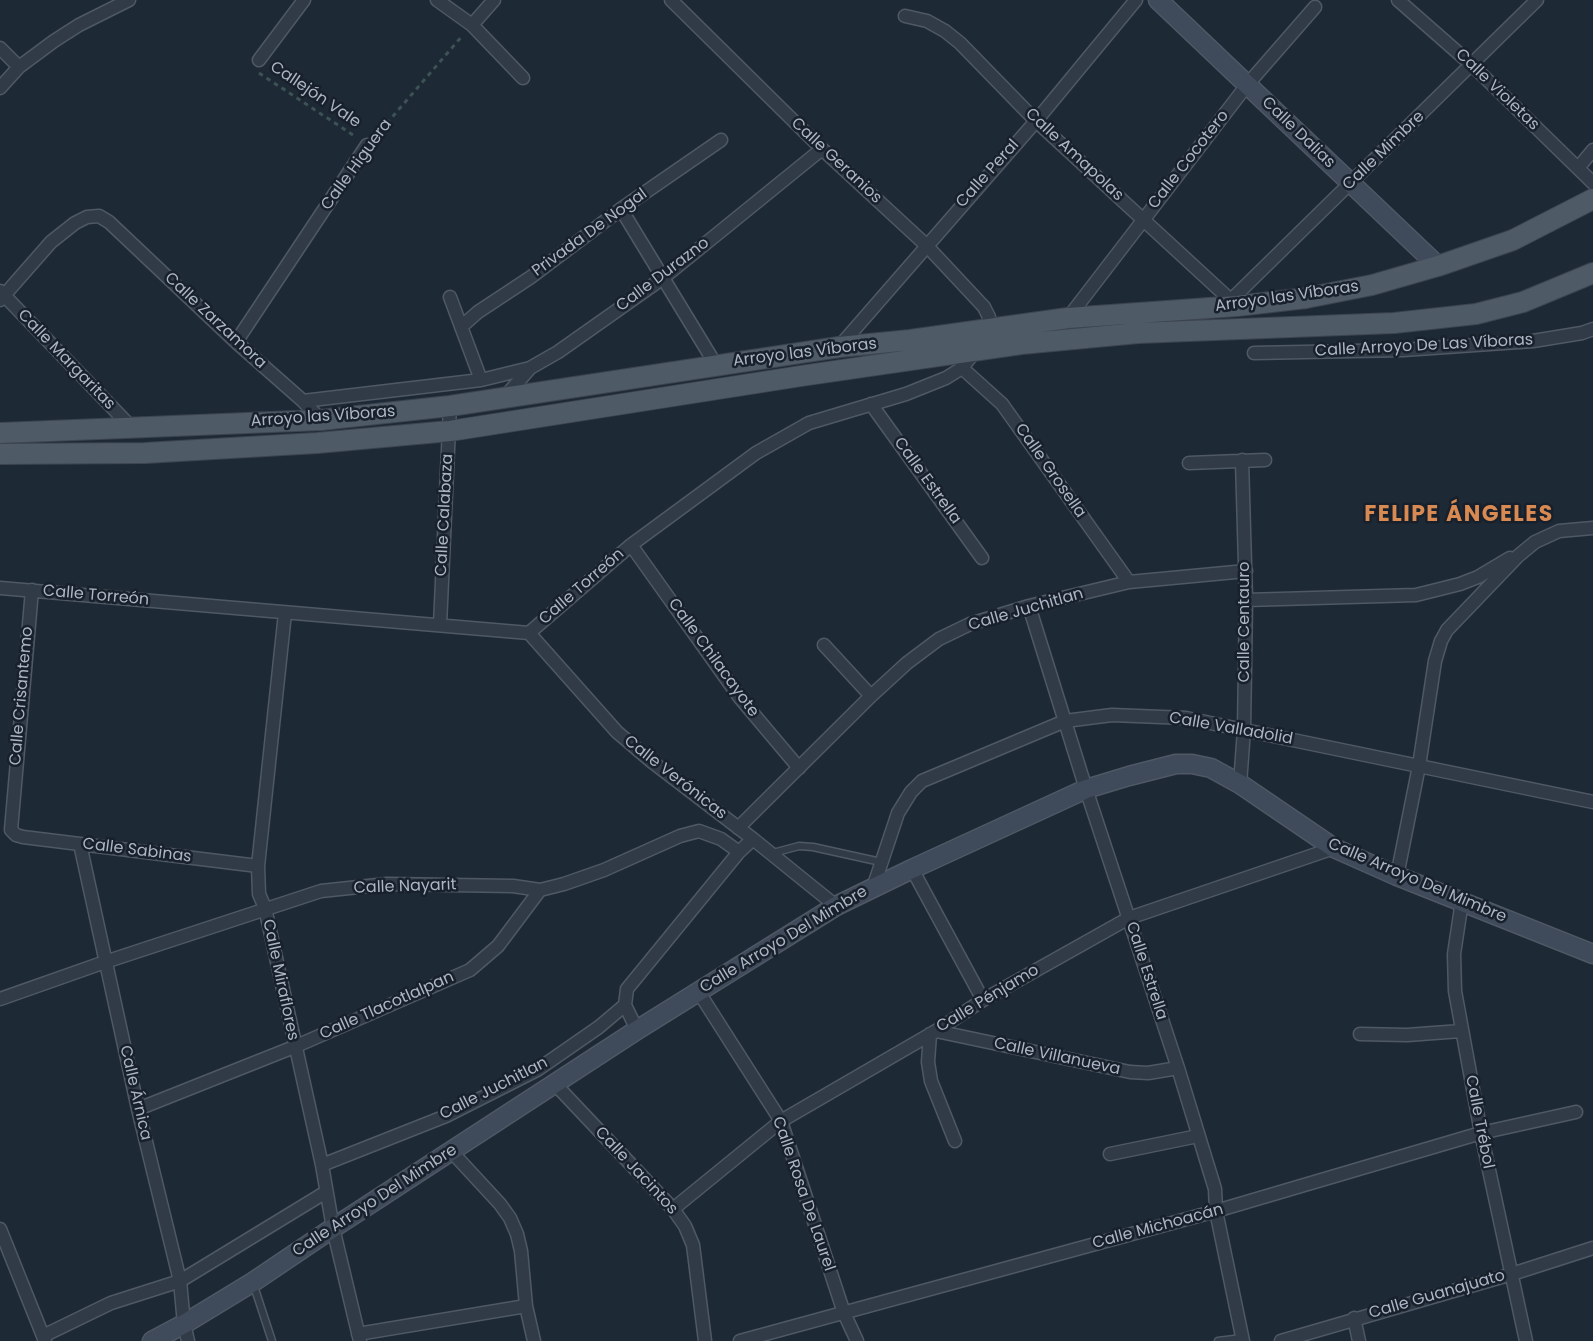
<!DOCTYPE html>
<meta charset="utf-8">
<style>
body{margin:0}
canvas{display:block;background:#1e2936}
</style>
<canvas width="1593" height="1341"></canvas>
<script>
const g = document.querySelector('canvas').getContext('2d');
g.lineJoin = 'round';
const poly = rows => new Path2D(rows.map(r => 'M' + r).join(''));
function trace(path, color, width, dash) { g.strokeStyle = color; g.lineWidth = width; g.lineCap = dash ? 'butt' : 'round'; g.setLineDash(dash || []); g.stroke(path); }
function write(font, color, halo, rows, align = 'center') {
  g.font = font + ' Poppins,sans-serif'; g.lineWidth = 5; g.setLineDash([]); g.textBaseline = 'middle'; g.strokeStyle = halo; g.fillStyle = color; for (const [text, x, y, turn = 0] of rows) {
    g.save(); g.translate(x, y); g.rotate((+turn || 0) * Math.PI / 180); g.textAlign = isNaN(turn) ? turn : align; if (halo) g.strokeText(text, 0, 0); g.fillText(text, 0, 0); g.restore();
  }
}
const lane = poly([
 [773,853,799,846,813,847,881,862],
 [253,1283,272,1341],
 [1218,1341,1242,1338]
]);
const street = poly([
 [437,0,472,25,523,78],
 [671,0,822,149,926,245,984,307,989,317,989,329,987,333],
 [1398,0,1472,65,1593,183],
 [905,16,927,21,945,31,960,43,1036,121,1237,306],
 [472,25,494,0],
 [0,48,19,67],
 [259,60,304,0],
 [0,88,19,67,54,41,79,25,129,0],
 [1578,168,1593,150],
 [621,209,716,365],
 [0,291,132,428],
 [450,297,481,380],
 [0,300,51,242,75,223,87,217,99,216,109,222,236,342,303,401,321,420],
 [1231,300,1537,0],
 [1068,318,1247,85,1315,7],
 [461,327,478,312,531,277,621,209,721,140],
 [236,342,367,145],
 [839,347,1036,121,1136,0],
 [1254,353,1403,350,1533,341,1582,333,1593,329],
 [962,368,1002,404,1129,582],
 [505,397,530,368,558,352,663,278,822,149],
 [303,401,481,380,530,368],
 [871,404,982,558],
 [1189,463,1265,460],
 [631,545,740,698,799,768],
 [0,588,529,633,631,545,756,453,809,423,906,394,946,378,962,368,976,350],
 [32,590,11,830,16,835,23,837,258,866],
 [1246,600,1416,595,1460,584,1478,577,1510,558],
 [1029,606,1086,789,1178,1068,1215,1189,1216,1211,1243,1341],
 [285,613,258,866,259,894,265,908,322,1165,333,1228,360,1341],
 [440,625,450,406],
 [529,633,617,732,651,761,753,839,836,906],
 [824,645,871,696],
 [1240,784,1244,730,1246,600,1242,460],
 [738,828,871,696,907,663,939,639,970,624,1029,606,1129,582,1246,571],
 [80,844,138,1109,180,1281,184,1324,188,1341],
 [912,869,983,1000],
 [1397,876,1419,766,1435,661,1441,641,1447,630,1518,556,1535,542,1559,531,1593,528],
 [873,888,898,813,911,792,922,781,1065,721,1112,715,1186,718,1593,802],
 [1462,901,1454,954,1455,991,1481,1133,1526,1341],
 [698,991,781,1121,844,1313,857,1341],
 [0,999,105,962,321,891,387,884,513,886,540,890,564,884,604,870,680,836,699,831,721,839,739,852],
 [625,1005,637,1030],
 [936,1031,1130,1072,1148,1073,1178,1068],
 [930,1034,928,1062,931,1081,955,1141],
 [1360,1034,1407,1035,1461,1031],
 [555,1084,673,1209,685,1226,693,1245,705,1341],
 [138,1109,294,1047,470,970,498,946,540,890],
 [451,1151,500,1204,510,1218,517,1234,521,1251,526,1306,534,1341],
 [1110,1154,1198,1136],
 [322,1165,446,1116,537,1070,599,1027,625,1005,627,989,739,852,753,839],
 [673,1209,781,1121,936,1031,983,1000,1129,918,1334,848],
 [0,1229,45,1341],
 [1354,1318,1359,1341],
 [358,1334,526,1306],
 [43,1336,111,1303,180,1281,326,1192],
 [740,1341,1216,1211,1481,1133,1576,1112],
 [1281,1341,1512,1274,1593,1248]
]);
const secondary = poly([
 [1158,0,1438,266],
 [152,1341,184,1324,253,1282,333,1228,637,1030,836,906,912,869,1086,789,1129,776,1176,764,1192,764,1211,768,1240,784,1334,848,1397,876,1593,954]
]);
const primary = poly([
 [0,433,321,420,450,406,839,347,910,340,1068,318,1237,306,1306,298,1372,285,1438,266,1513,240,1593,199],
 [0,454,145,453,317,443,450,431,801,376,1021,344,1138,333,1394,323,1476,314,1523,302,1593,273]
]);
trace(lane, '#4f5865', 9);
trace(street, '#4f5865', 15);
trace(secondary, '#4f5865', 21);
trace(primary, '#3b4450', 22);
trace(poly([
 [259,73,356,137],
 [375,137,463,35]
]), '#3d5255', 3, [4.5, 4.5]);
trace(lane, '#313b47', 6);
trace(street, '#313b47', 12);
trace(secondary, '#3f4a5a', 18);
trace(primary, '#4f5a67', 20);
write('16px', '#abb5c4', '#17202b', [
 ["Calle Violetas",1497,90,44],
 ["Callejón Vale",315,95,34],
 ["Calle Dalias",1298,133,44],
 ["Calle Mimbre",1384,151,-44],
 ["Calle Amapolas",1074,155,43],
 ["Calle Cocotero",1189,160,-52],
 ["Calle Geranios",836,161,43],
 ["Calle Higuera",357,165,-54],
 ["Calle Peral",988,174,-48],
 ["Privada De Nogal",590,233,-36],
 ["Calle Durazno",663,275,-37],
 ["Arroyo las Víboras",1287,297,-8],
 ["Calle Zarzamora",215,321,43],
 ["Calle Arroyo De Las Víboras",1424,346,-3],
 ["Arroyo las Víboras",805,353,-7],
 ["Calle Margaritas",66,360,46],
 ["Arroyo las Víboras",323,417,-4],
 ["Calle Grosella",1050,471,55],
 ["Calle Estrella",927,481,54],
 ["Calle Calabaza",445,515,-87],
 ["Calle Torreón",582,587,-41],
 ["Calle Torreón",96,596,5],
 ["Calle Juchitlan",1026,610,-16],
 ["Calle Centauro",1245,622,-90],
 ["Calle Chilacayote",713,658,54],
 ["Calle Crisantemo",22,696,-85],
 ["Calle Valladolid",1231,729,10],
 ["Calle Verónicas",675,778,38],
 ["Calle Sabinas",137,851,7],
 ["Calle Arroyo Del Mimbre",1417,881,23],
 ["Calle Nayarit",405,887,-2],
 ["Calle Arroyo Del Mimbre",784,940,-31],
 ["Calle Estrella",1146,971,72],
 ["Calle Miraflores",280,980,78],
 ["Calle Pénjamo",988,999,-31],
 ["Calle Tlacotlalpan",387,1006,-24],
 ["Calle Villanueva",1057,1057,12],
 ["Calle Juchitlan",494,1089,-27],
 ["Calle Árnica",135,1093,77],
 ["Calle Trébol",1479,1122,79],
 ["Calle Jacintos",636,1171,47],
 ["Calle Rosa De Laurel",803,1194,71],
 ["Calle Arroyo Del Mimbre",375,1201,-33],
 ["Calle Michoacán",1158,1227,-15],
 ["Calle Guanajuato",1437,1295,-16]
]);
g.letterSpacing = '1.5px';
write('bold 22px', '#d88a52', '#17202b', [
 ["FELIPE ÁNGELES",1459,515]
]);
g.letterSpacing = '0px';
</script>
